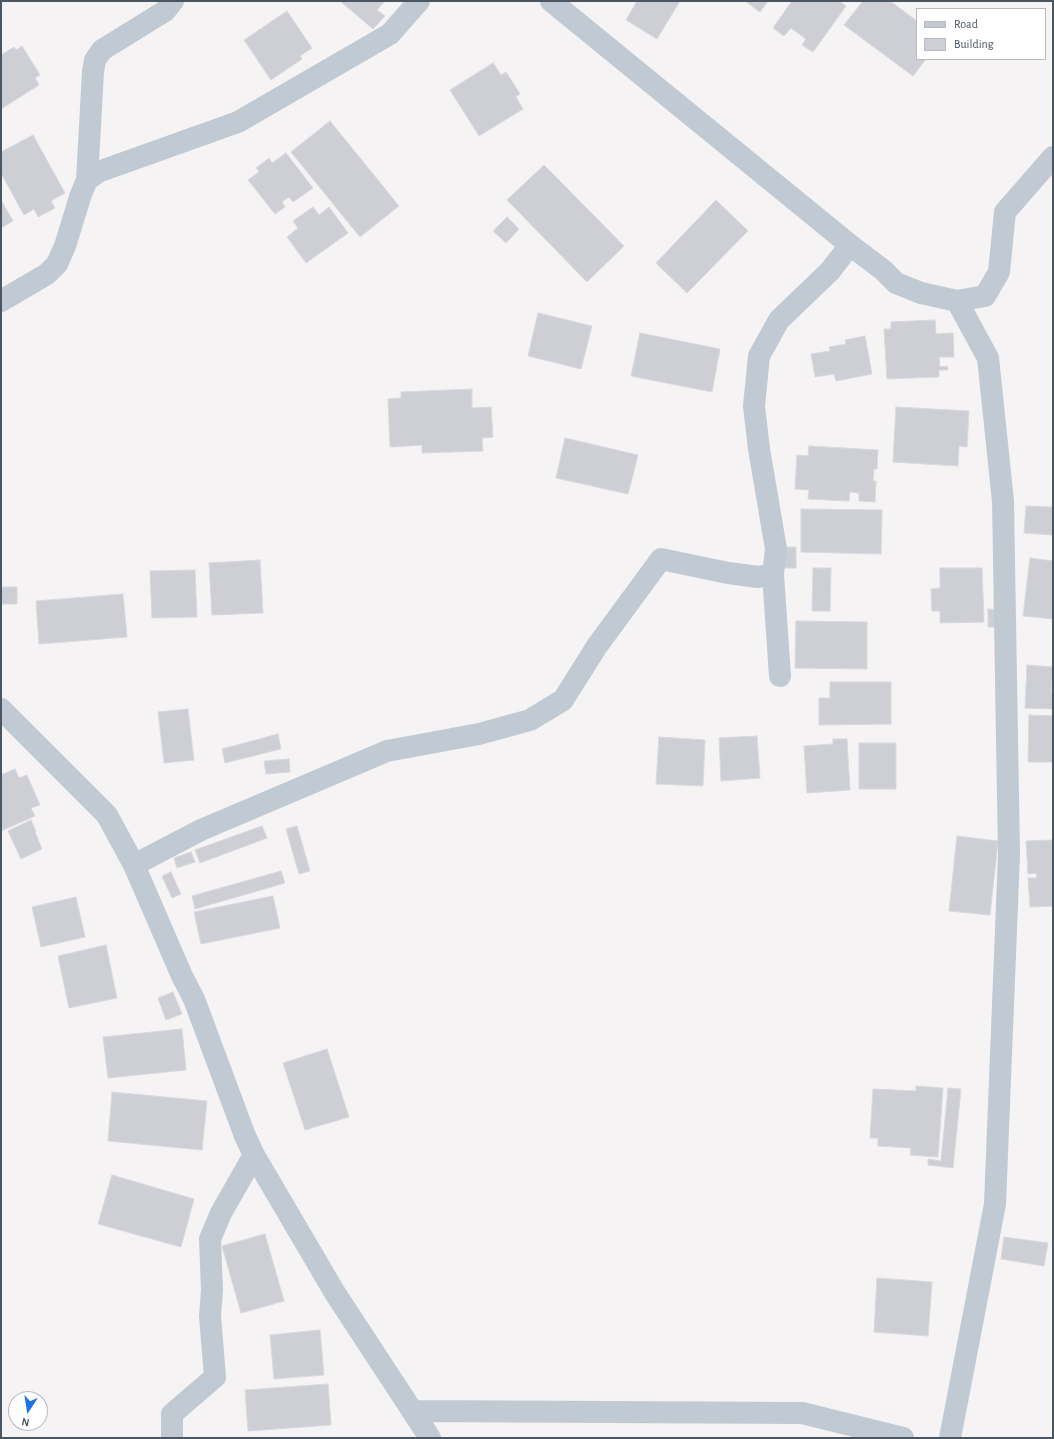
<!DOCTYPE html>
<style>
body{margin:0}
#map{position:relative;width:1054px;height:1439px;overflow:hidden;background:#f5f3f3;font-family:"Alegreya Sans",sans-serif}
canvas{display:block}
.frame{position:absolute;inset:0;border:2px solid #4a5661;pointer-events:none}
.legend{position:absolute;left:916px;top:8px;width:130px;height:52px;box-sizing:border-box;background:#fff;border:1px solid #b7bbc0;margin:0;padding:5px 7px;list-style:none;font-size:12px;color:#4a5661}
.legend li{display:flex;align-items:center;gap:8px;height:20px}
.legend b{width:20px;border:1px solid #b7bbc0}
.north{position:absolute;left:8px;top:1391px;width:40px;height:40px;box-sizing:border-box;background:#fff;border:1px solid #b7bbc0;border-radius:50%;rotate:192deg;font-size:11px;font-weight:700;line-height:16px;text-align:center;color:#4a5661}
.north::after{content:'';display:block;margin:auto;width:14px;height:18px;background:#1a73e8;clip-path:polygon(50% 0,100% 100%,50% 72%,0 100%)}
</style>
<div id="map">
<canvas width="1054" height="1439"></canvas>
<div class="frame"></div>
<ul class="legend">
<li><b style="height:5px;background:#c1cad2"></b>Road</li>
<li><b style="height:11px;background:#cdcfd5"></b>Building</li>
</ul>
<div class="north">N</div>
</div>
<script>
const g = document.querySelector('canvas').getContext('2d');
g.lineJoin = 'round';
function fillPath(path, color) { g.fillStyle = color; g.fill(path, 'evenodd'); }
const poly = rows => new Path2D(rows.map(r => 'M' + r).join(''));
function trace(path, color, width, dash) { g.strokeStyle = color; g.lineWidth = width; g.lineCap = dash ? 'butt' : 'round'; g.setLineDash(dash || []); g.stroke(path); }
const building = poly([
 [340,1,385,1,377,10,385,16,373,29,340,1],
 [637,1,680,1,657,39,626,20,637,1],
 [745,1,768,1,760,12,745,1],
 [792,1,839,1,846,6,813,52,802,45,806,39,791,28,784,36,773,28,792,1],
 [863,1,890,1,917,21,917,59,926,59,913,76,844,25,863,1],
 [287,11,312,48,300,56,302,59,271,80,244,40,287,11],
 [22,46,40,75,35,78,39,85,1,109,1,55,14,47,16,50,22,46],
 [493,63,501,75,506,72,520,94,516,97,523,109,479,136,450,90,493,63],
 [330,121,399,206,360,237,291,152,330,121],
 [33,135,65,193,51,201,55,208,38,217,34,209,24,215,1,173,1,152,33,135],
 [286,153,313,188,293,202,289,197,282,202,285,207,275,214,248,180,259,172,256,168,269,158,272,163,286,153],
 [544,165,624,246,587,282,507,200,544,165],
 [1,200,13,221,1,228,1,200],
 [716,200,748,231,687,293,656,263,716,200],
 [313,207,319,215,329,207,348,233,306,263,287,237,298,228,293,221,313,207],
 [507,217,519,229,506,243,493,231,507,217],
 [538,313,592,326,581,369,528,356,538,313],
 [935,320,936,334,953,333,954,357,939,357,940,367,947,366,948,370,939,370,939,377,887,379,884,329,891,329,891,322,935,320],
 [640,333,720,349,712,392,631,376,640,333],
 [865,336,872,374,836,381,834,374,815,377,811,354,830,351,829,347,846,344,845,340,865,336],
 [472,389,472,408,491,407,493,437,482,438,483,451,422,453,422,445,390,447,388,399,401,398,401,392,472,389],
 [896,407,969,411,967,447,959,446,958,466,893,462,896,407],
 [565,438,638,455,628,494,556,478,565,438],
 [809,446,878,450,877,469,874,469,873,481,876,481,875,502,859,501,859,493,850,492,849,501,808,499,809,490,795,489,797,455,808,456,809,446],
 [1026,506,1053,507,1053,535,1024,533,1026,506],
 [801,509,882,510,881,554,801,552,801,509],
 [784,547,796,547,796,568,785,568,784,547],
 [1030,558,1053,561,1053,619,1023,616,1030,558],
 [260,560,263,613,212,615,209,563,260,560],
 [813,568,831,568,830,611,812,611,813,568],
 [940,568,982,568,984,622,940,623,940,611,932,611,931,589,940,588,940,568],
 [195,570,197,617,152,618,150,571,195,570],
 [1,587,17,587,17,604,1,604,1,587],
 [123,594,127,637,39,644,36,601,123,594],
 [988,609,1003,610,1002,627,988,627,988,609],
 [796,621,867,622,867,669,795,668,796,621],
 [1027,665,1053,667,1051,693,1053,693,1053,709,1025,708,1027,665],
 [830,682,891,682,891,724,819,725,819,698,830,698,830,682],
 [188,709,194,760,164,763,158,712,188,709],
 [1029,715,1053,716,1053,762,1028,762,1029,715],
 [278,734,281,749,225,763,222,749,278,734],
 [757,736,760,778,721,781,719,738,757,736],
 [659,737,705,740,703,786,656,784,659,737],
 [833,739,847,739,850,790,807,793,804,746,833,744,833,739],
 [859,743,896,743,896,789,859,789,859,743],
 [289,759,290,772,266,774,264,761,289,759],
 [15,769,19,778,27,775,40,805,31,808,35,816,1,831,1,775,15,769],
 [31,820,36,832,35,832,42,849,21,859,8,831,31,820],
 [262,826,267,838,200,863,195,850,262,826],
 [297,826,310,871,299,874,286,829,297,826],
 [957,836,998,841,990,915,949,911,957,836],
 [1053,840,1053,906,1030,907,1028,878,1037,878,1036,873,1028,874,1026,841,1053,840],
 [191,852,195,862,177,868,174,858,191,852],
 [281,871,285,883,195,909,192,896,281,871],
 [171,872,181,894,172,898,162,876,171,872],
 [273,896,280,928,201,944,194,912,273,896],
 [76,897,85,937,41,947,32,907,76,897],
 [106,945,117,998,69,1008,58,956,106,945],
 [173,992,182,1014,166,1020,158,998,173,992],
 [182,1029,186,1070,108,1078,103,1037,182,1029],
 [327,1049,349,1117,305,1130,283,1063,327,1049],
 [916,1086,943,1088,938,1157,910,1155,911,1148,878,1146,878,1138,870,1138,873,1089,916,1091,916,1086],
 [948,1088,961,1089,953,1168,928,1165,928,1159,941,1161,948,1088],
 [112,1092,207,1101,202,1150,108,1141,112,1092],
 [112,1175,194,1199,181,1247,98,1224,112,1175],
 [265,1234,284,1301,241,1313,222,1246,265,1234],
 [1004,1237,1048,1243,1044,1266,1001,1259,1004,1237],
 [877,1278,932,1282,928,1336,874,1332,877,1278],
 [320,1330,324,1375,274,1379,270,1335,320,1330],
 [328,1384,331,1425,248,1431,245,1390,328,1384]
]);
fillPath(building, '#cdcfd5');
trace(building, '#d7d9de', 1);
trace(poly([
 [551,1,850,245,883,270,896,283,921,293,957,301,985,296,999,272,1005,212,1053,157],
 [87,180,93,72,95,60,102,50,165,11,173,1],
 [1,301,47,274,57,264,65,246,81,194,87,180,98,172,238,122,390,34,419,1],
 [773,574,780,676],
 [1,709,107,815,134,865,182,976,194,999,245,1136,254,1155,335,1293,430,1438],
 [134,865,201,830,387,751,479,734,530,720,563,700,597,646,661,559,728,573,758,577,773,574,776,549,759,449,754,406,759,356,779,320,830,271,850,245],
 [412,1411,802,1413,903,1438],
 [172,1438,172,1414,215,1377,210,1316,212,1290,210,1239,221,1213,254,1155],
 [950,1438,995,1204,1009,855,1003,501,988,358,957,301]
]), '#c1cad2', 22);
</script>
